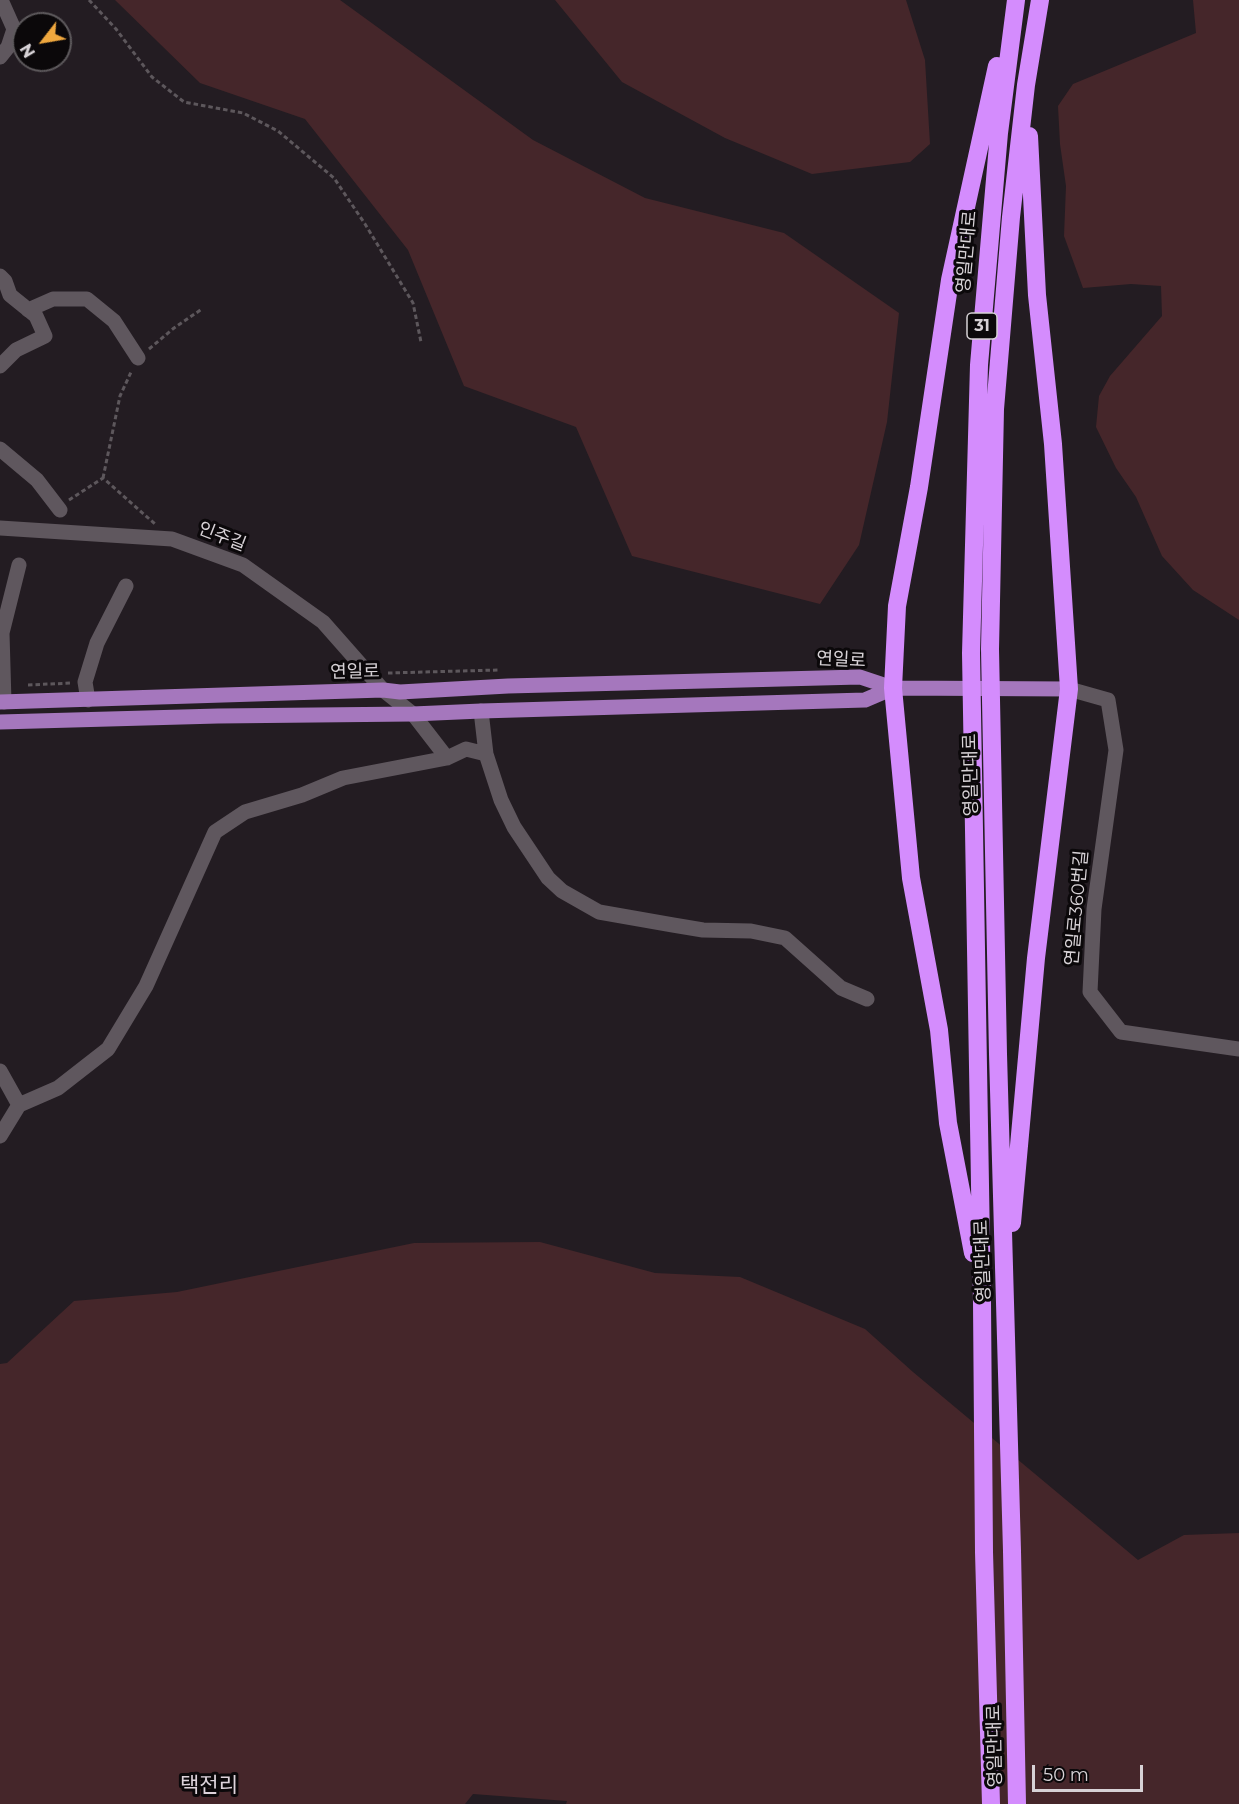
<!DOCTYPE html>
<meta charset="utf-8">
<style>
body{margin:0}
#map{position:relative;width:1239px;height:1804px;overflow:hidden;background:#231c22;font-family:Montserrat,sans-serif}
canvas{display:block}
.north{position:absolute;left:12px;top:12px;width:60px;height:60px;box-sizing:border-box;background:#0b080a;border:2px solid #5d595c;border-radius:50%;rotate:239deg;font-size:16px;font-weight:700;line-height:24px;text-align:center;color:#d7d2d6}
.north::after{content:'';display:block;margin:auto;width:21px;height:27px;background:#efa73e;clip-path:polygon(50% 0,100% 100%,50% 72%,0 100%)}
.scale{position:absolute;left:1032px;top:1765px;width:111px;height:27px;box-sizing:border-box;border:3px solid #d7d2d6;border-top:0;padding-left:8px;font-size:18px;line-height:21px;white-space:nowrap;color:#d7d2d6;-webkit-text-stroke:4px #0b080a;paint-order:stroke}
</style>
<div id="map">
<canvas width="1239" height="1804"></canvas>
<div class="north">N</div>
<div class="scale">50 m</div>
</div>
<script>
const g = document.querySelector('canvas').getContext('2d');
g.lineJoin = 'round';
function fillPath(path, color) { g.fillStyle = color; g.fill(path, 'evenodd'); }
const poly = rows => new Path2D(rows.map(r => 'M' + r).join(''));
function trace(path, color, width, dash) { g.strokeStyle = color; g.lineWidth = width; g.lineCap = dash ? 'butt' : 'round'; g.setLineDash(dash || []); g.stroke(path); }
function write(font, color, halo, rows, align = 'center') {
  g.font = font + ' Montserrat,"Noto Sans KR",sans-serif'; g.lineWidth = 6; g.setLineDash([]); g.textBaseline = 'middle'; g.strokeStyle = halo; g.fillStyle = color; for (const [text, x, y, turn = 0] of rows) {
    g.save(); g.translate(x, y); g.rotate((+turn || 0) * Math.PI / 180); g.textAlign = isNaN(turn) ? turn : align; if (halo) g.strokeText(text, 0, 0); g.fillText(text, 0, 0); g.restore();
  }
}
fillPath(poly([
 [115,0,340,0,533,140,645,198,784,233,899,313,887,422,859,545,820,604,632,556,576,427,464,386,408,250,305,119,200,83],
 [555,0,906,0,925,60,930,144,910,162,812,174,725,138,622,82],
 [1193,0,1239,0,1239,620,1193,590,1162,556,1136,497,1116,468,1096,427,1099,396,1110,376,1162,316,1161,286,1131,284,1083,288,1064,236,1066,186,1060,144,1058,106,1073,84,1196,33],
 [540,1242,655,1273,740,1277,865,1329,913,1372,1138,1560,1184,1535,1239,1533,1239,1804,566,1804,567,1801,473,1794,465,1804,0,1804,0,1364,7,1363,74,1301,177,1292,414,1243]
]), '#45262a');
trace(poly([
 [89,0,116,29,152,77,184,102,243,113,278,131,334,178,365,224,413,303,421,342],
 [149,349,174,328,202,309],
 [103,478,120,396,132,370],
 [69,500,103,478,155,524],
 [388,673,498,670],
 [28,685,72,683]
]), '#5d575c', 3, [4.5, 3]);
trace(poly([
 [0,57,8,47,14,29,1,0],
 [0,276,5,281,10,295,36,316,45,336,16,350,0,366],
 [28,310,53,299,87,299,114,321,138,358],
 [0,449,37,480,60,510],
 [0,528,172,539,243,565,323,622,383,690,413,714,447,758],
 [1069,689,1108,700,1116,750,1094,909,1090,992,1121,1032,1239,1049],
 [88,700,85,682,97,643,126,586],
 [4,702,2,633,19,565],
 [481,711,486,754,501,800,514,827,548,878,562,891,599,912,673,925,703,930,751,931,785,938,841,988,867,999],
 [0,1071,19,1105,0,1136],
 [19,1105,58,1088,108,1049,146,986,215,832,245,812,302,795,343,778,447,758,466,749,486,754]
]), '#5f575e', 15);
trace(poly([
 [893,688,1069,689],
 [0,702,383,690,400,692,508,686,860,677,893,688,865,700,481,711,413,714,218,716,0,722]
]), '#a577bd', 15);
trace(poly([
 [1012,1223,1036,958,1069,689,1053,444,1037,295,1029,136],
 [973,1253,948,1123,939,1030,911,878,893,688,897,606,919,487,950,280,997,66],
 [991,1804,984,1552,982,1303,971,653,979,365,999,133,1016,0],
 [1017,1804,1012,1551,998,1054,990,649,995,409,1011,217,1026,85,1040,0]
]), '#d48cfd', 18);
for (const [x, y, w] of [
 [982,326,30]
]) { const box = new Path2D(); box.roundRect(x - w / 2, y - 13, w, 26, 4.5); g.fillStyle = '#0b080a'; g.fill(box); trace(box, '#d7d2d6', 1.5); }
write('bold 16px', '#d7d2d6', null, [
 ["31",982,326]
]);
write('18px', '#d7d2d6', '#0b080a', [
 ["영일만대로",967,252,-85],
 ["인주길",222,537,21],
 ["연일로",841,660,3],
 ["연일로",355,672,-1],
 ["영일만대로",971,775,-91],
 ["연일로360번길",1077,908,-85],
 ["영일만대로",983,1261,-92],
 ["영일만대로",995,1746,-91]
]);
write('21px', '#ddd3db', '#0b080a', [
 ["택전리",209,1786]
]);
</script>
